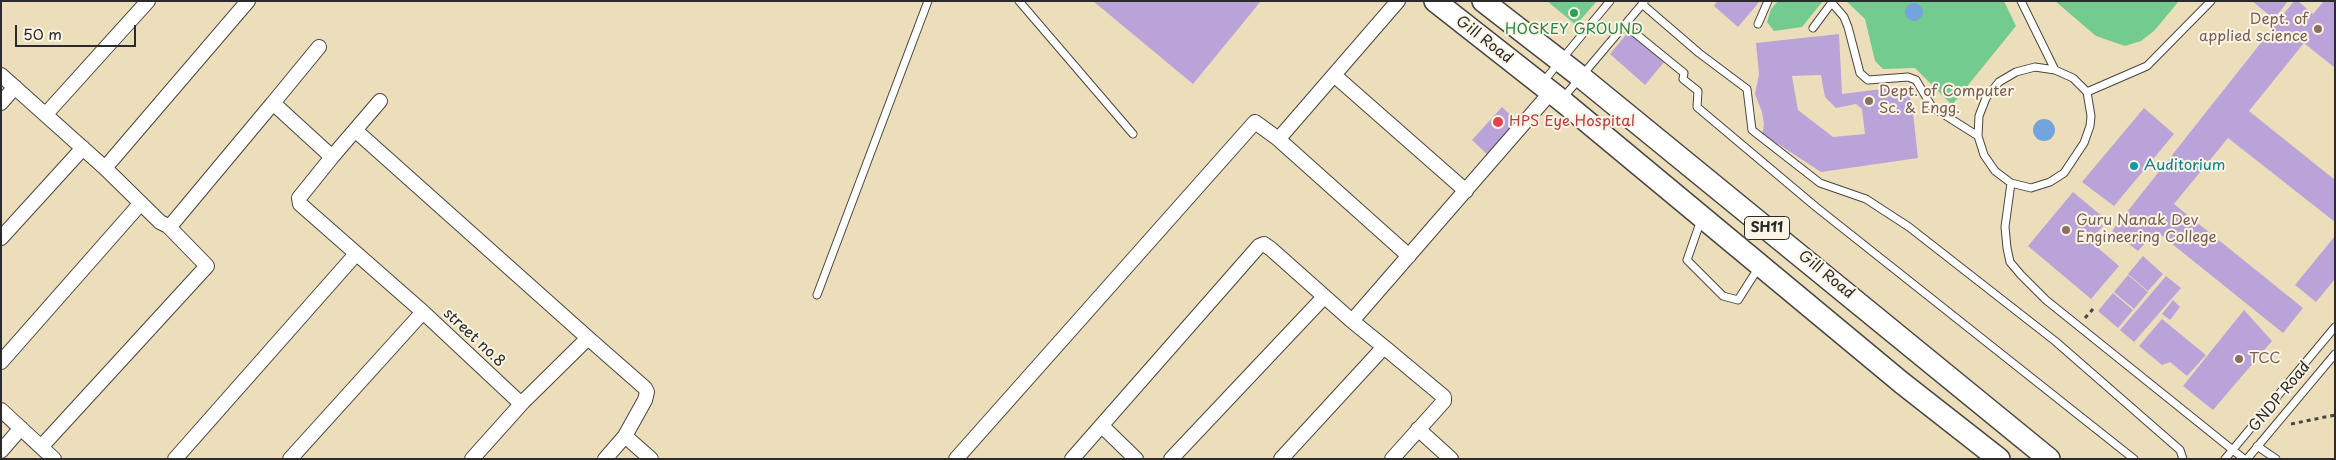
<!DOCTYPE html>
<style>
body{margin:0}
#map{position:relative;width:2336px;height:460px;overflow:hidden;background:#ecdebb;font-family:"Playpen Sans",sans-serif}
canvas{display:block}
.frame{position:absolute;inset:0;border:2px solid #2b2b2b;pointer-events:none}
.scale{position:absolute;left:15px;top:25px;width:121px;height:22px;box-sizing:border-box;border:2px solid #2b2b2b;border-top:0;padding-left:6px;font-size:15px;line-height:18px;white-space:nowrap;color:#2b2b2b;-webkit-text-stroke:4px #fcf5e5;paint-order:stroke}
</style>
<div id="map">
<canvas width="2336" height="460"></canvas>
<div class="frame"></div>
<div class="scale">50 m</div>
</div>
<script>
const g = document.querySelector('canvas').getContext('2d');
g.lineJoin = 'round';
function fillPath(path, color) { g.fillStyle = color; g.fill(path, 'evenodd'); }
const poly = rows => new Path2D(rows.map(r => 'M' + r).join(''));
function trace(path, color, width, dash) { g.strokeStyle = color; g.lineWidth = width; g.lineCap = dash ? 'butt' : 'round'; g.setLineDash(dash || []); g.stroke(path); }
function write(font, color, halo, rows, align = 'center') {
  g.font = font + ' "Playpen Sans",sans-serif'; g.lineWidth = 4; g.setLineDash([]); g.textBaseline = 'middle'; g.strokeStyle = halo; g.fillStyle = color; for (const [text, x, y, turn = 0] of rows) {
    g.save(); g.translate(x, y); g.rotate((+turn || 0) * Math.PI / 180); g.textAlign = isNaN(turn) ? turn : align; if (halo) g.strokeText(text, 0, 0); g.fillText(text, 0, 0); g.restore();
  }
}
fillPath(poly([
 [1547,1,1597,1,1576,25],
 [1778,1,1823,1,1802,27,1774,31,1767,22,1771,9],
 [1846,1,2004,1,2016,26,1952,105,1915,68,1883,69,1875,61,1865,19],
 [2055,1,2179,1,2154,31,2141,41,2125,46,2096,36]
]), '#74cb90');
fillPath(poly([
 '1905 12a9 9 0 1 1 18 0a9 9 0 1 1-18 0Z',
 '2033 130a11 11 0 1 1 22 0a11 11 0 1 1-22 0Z'
]), '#73a4de');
fillPath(poly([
 [1093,1,1261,1,1193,84],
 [1717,1,1760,1,1738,27,1714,6],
 [2252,1,2288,1,2274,19],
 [2294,1,2298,1,2313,14,2324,1,2335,1,2335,68,2304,43,2249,111,2335,180,2335,222,2228,138,2174,204,2303,308,2283,333,2156,231,2138,251,2112,231],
 [1629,31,1665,61,1645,85,1610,54],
 [1839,34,1842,94,1906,86,1912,104,1918,158,1821,172,1772,140,1762,137,1764,124,1762,112,1755,94,1759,74,1756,43],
 [1821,75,1825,97,1836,108,1856,104,1862,109,1865,134,1833,137,1798,110,1792,76],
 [1502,107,1519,123,1489,156,1472,140],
 [2144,108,2174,134,2114,206,2082,182],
 [2073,192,2103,217,2099,222,2103,226,2090,241,2119,266,2091,299,2028,246],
 [2335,236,2335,279,2316,302,2295,285],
 [2143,256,2163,274,2148,291,2128,274],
 [2128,275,2148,292,2134,309,2114,292],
 [2166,276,2181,288,2134,342,2120,330],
 [2113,293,2133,310,2118,328,2098,311],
 [2173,300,2180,307,2170,320,2162,314],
 [2244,310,2272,341,2213,410,2183,386],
 [2162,319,2206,355,2187,376,2170,362,2162,365,2139,346]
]), '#baa3d8');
const service = poly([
 [1019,1,1133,134],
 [2021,1,2055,70],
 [1832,3,1844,17,1848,27,1860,73,1868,80,1908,77,1916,80,1932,107,1978,136],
 [1642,4,1699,53,1747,89,1752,130,1820,183,1866,199,1909,227,2055,341,2180,450,2183,459],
 [1758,24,1768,1],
 [1625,25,1684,73,1683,79,1698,91,1697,107,1816,207,2134,459],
 [1813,28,1833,1],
 [2035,67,2055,70,2073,78,2087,92,2091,116,2090,126,2084,143,2064,173,2050,182,2031,188,2011,183,1995,171,1984,155,1978,136,1979,116,1986,98,1999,82,2016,72,2035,67],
 [1543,82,1610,1],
 [2087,92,2147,66,2211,1],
 [1563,98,1644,2],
 [2011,183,2005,227,2007,248,2010,262,2021,275,2046,300,2244,459],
 [1701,220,1687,260,1723,296,1738,300,1759,267],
 [817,295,928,1],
 [2257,446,2276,459],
 [2225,459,2335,327],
 [2247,459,2335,354]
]);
const minor = poly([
 [319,47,273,103,332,157,299,198,300,204,423,312],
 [1,75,105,168,160,222,168,226,207,266,41,447],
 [1334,75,1466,191],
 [1,103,15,87],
 [46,114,148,1],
 [355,130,588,338],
 [1277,138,1409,256],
 [332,157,380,101],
 [105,168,248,1],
 [168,226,172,224,273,103],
 [1,238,83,148],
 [1384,347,1444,397,1444,401,1392,459],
 [1,362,141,203],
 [1,410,54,459],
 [1102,426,1136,459],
 [1418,429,1451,459],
 [1,451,21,428],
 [175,459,356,254],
 [290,459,423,312,517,400,523,402,588,338,645,388,647,392,645,400,625,436,651,459],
 [472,459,523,402],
 [605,459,625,436],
 [956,459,1255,122,1277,138,1282,135,1398,1],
 [1072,459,1259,246,1264,244,1271,249,1352,321,1551,92],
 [1171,459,1324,297],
 [1281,459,1384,347,1352,321]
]);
const primary = poly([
 [1435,1,1561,100,1902,383,1999,459],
 [1483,1,1581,77,2049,459]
]);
trace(service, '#484641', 9);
trace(minor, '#484641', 16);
trace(primary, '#484641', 24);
trace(poly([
 [2085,318,2093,309],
 [2291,424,2335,415]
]), '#484641', 3, [4, 4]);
trace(service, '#fff', 7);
trace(minor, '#fff', 14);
trace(primary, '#fff', 21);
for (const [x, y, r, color] of [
 [1574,13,5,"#2e9e5b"],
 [2318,29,5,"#8d6e63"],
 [1869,101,5,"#8d6e63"],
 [1498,122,6,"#e0444e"],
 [2134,166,5,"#0f9aa8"],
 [2066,230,5,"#8d6e63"],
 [2239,359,5,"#8d6e63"]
]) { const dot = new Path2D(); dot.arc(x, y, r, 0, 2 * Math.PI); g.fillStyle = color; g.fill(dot); trace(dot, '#fcf5e5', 2); }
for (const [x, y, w] of [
 [1767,228,45]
]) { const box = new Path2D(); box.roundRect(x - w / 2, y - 11.5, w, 23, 4); g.fillStyle = '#fcf5e5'; g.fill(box); trace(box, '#2b2b2b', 1); }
write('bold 14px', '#2b2b2b', null, [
 ["SH11",1767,228]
]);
write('15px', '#785e54', '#fcf5e5', [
 ["Dept. of",2308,20,"right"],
 ["applied science",2308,37,"right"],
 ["Dept. of Computer",1879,92],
 ["Sc. & Engg.",1879,109],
 ["Guru Nanak Dev",2076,221],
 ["Engineering College",2076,238],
 ["TCC",2249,359]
], 'left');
write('15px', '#27864d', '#fcf5e5', [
 ["HOCKEY GROUND",1574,30]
]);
write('15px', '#2b2b2b', '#fcf5e5', [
 ["Gill Road",1484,40,38],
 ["Gill Road",1826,275,39],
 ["street no.8",474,338,43],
 ["GNDP Road",2280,397,-50]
]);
write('15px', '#be3a42', '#fcf5e5', [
 ["HPS Eye Hospital",1509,122]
], 'left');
write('15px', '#0d838f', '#fcf5e5', [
 ["Auditorium",2144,166]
], 'left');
</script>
